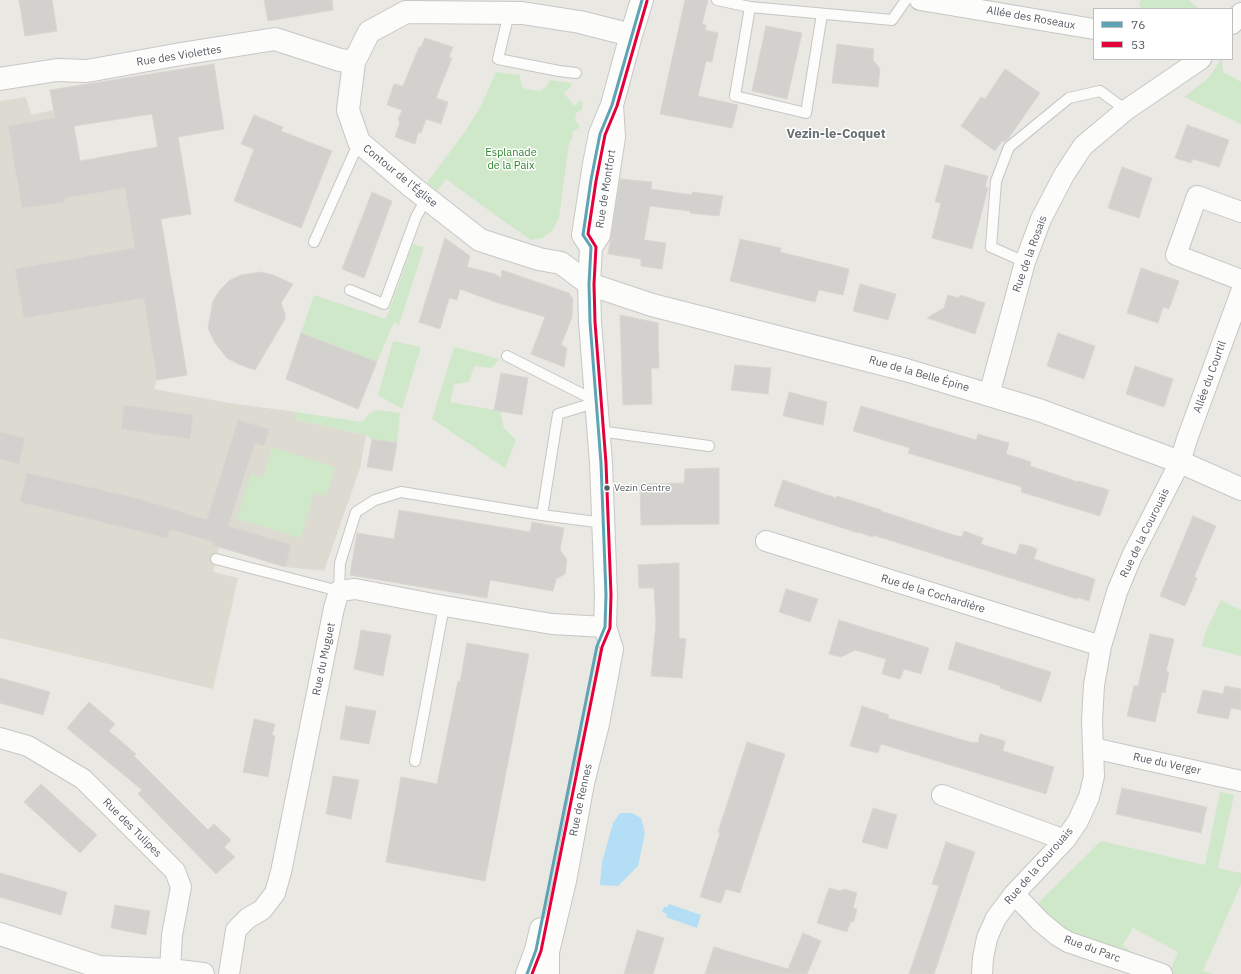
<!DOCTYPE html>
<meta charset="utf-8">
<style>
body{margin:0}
#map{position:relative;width:1241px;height:974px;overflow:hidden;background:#eae8e2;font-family:"IBM Plex Sans",sans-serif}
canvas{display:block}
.legend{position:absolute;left:1093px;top:8px;width:140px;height:52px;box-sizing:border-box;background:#fff;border:1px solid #bcbec0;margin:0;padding:5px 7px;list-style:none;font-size:12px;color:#575c61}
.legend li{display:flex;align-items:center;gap:8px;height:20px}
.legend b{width:20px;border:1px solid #bcbec0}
</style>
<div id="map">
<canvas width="1241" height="974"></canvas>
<ul class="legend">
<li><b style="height:5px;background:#5ea4b5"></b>76</li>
<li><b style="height:5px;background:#e4003a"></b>53</li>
</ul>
</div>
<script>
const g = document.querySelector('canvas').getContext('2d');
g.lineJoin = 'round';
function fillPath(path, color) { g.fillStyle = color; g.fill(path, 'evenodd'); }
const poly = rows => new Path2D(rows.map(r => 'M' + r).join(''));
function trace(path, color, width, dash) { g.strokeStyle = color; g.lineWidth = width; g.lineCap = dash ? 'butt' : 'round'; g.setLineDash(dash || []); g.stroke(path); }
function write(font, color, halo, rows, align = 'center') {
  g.font = font + ' "IBM Plex Sans",sans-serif'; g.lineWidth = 3; g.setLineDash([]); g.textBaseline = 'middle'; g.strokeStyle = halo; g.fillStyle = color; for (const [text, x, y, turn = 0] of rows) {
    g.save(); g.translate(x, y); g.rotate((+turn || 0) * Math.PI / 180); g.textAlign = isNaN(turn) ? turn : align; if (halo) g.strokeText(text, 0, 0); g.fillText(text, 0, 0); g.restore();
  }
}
fillPath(poly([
 [26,97,31,115,58,109,80,161,157,147,156,139,178,135,191,214,161,219,187,375,157,380,154,389,229,403,296,412,296,420,366,435,360,468,324,571,285,567,219,547,213,572,238,578,213,689,0,638,0,101]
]), '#dcdad1');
fillPath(poly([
 [1141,0,1189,0,1199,9,1141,9,1139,5],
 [1221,59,1222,59,1223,72,1241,82,1241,124,1184,97,1206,80,1212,73],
 [496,72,520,75,520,80,522,86,526,89,539,91,547,86,550,80,571,83,571,87,564,93,574,106,581,100,583,103,582,110,576,113,575,121,579,124,579,128,573,131,572,139,569,143,559,218,552,231,542,238,531,240,502,220,446,179,437,191,427,183,466,130,481,106],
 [413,244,424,247,399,325,394,322,377,362,301,333,314,295,386,319],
 [393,341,421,347,402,409,378,395],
 [454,347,500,359,491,368,474,366,469,382,454,384,450,402,500,411,504,428,516,440,505,468,432,419],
 [377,410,400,413,397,443,372,439,366,435,296,420,296,412,362,422,370,413],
 [272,447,335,467,326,496,314,493,301,538,237,519,251,474,263,478],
 [1221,600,1241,610,1241,656,1202,646,1205,633],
 [1220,792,1234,795,1218,868,1241,873,1241,884,1203,971,1214,974,1169,974,1178,952,1133,928,1123,945,1129,950,1130,954,1076,940,1039,910,1039,902,1101,841,1205,865]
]), '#d0e8ca');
fillPath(poly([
 [620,813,632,813,641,818,645,833,638,866,618,886,600,885,602,862,613,823],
 [669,904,701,915,697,928,666,917,667,914,662,912,664,907,668,907]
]), '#b3def6');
const building = poly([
 [19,0,52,0,57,31,25,36,19,0],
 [264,0,332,0,333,10,268,21,264,0],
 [685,0,708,0,702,24,706,25,705,30,718,33,712,62,706,61,698,96,738,105,732,128,660,114,685,0],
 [766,26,802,33,787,99,752,91,766,26],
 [425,38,453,47,449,57,452,58,436,98,448,102,441,124,426,119,421,133,418,133,415,144,395,137,400,122,398,120,402,110,387,105,394,84,403,86,419,47,421,47,425,38],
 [837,44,874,49,873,60,880,69,878,87,832,83,837,44],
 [214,64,224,129,178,137,191,214,161,219,187,375,157,380,144,298,24,318,15,269,135,248,125,188,65,198,65,202,22,208,8,126,55,118,50,90,214,64],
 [152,114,158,147,80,161,74,126,152,114],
 [1005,69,1040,93,1008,139,1004,142,1002,141,995,151,961,126,981,97,985,99,1005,69],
 [254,115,283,127,281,131,332,151,301,228,234,201,254,149,241,144,254,115],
 [1187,125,1229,140,1219,167,1193,159,1191,163,1175,158,1187,125],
 [945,165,988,176,985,187,988,188,972,249,932,238,941,203,935,202,945,165],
 [1122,167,1152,178,1139,218,1108,208,1122,167],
 [620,179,652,182,651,189,692,195,692,192,723,196,719,216,690,213,690,211,650,206,644,240,666,243,662,269,641,266,641,259,608,254,620,179],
 [372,192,392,201,364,278,342,269,372,192],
 [445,238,470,256,467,267,495,274,501,278,502,270,569,293,573,299,572,317,561,345,567,348,564,367,531,354,545,317,495,302,460,289,457,300,449,298,440,329,419,322,445,238],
 [740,239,781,248,780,252,849,269,843,295,819,290,815,302,730,281,740,239],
 [1141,268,1179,281,1169,309,1163,307,1158,323,1127,313,1141,268],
 [260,272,273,275,293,284,281,303,285,314,285,319,255,370,238,364,227,358,215,343,208,328,213,301,220,290,230,280,241,275,260,272],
 [860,284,896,294,888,320,853,311,860,284],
 [948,295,959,298,960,295,985,303,975,334,927,318,944,308,948,295],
 [620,315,658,323,659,368,651,368,652,404,623,405,620,315],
 [301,333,377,362,358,409,286,379,301,333],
 [1058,333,1095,346,1084,379,1047,366,1058,333],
 [735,365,771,368,768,394,731,390,735,365],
 [1135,366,1173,379,1164,407,1126,394,1135,366],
 [501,373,528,378,522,415,494,410,501,373],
 [789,392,827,402,823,425,783,416,789,392],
 [124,405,193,415,190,439,121,429,124,405],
 [861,406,976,440,978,434,1009,443,1006,454,1031,462,1030,466,1078,482,1079,481,1109,490,1100,516,1021,492,1022,487,908,453,910,448,853,431,861,406],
 [238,420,269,429,264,446,255,443,228,526,291,545,285,567,213,545,214,542,170,529,167,538,20,502,27,473,136,498,207,520,238,420],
 [0,432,25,438,19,464,0,459,0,432],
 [372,439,397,443,392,471,367,467,372,439],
 [719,468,719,524,641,525,640,484,684,483,685,469,719,468],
 [783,480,836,498,837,496,881,510,881,511,950,534,962,537,964,531,983,538,981,544,1016,555,1020,544,1029,546,1037,549,1034,559,1095,579,1089,601,1077,597,1077,599,873,535,873,537,858,532,858,533,774,506,783,480],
 [399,510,530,532,532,522,564,528,560,550,567,560,565,574,556,579,553,591,490,580,487,598,350,575,357,533,394,539,399,510],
 [1193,516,1216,526,1194,577,1197,578,1185,606,1160,596,1193,516],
 [679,563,679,638,686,639,682,678,651,676,656,623,654,588,639,588,638,565,679,563],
 [786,589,818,599,810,622,779,612,786,589],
 [839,620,929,648,921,674,904,669,900,679,882,674,886,659,855,650,841,657,829,654,839,620],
 [361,630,391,635,383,676,354,669,361,630],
 [1150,634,1174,639,1166,671,1169,672,1167,682,1165,693,1162,692,1155,722,1127,716,1134,686,1138,686,1150,634],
 [956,642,1051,672,1041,702,1000,688,1001,686,948,669,956,642],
 [467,643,529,654,485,881,386,862,401,777,437,784,458,681,460,682,467,643],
 [0,678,50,692,43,715,0,703,0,678],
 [1225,686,1241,689,1241,710,1231,708,1228,719,1197,713,1203,690,1223,694,1225,686],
 [89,702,115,724,109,731,136,754,134,756,208,830,214,824,231,840,224,847,235,857,216,874,138,794,142,790,67,728,89,702],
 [346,706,376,711,369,744,340,739,346,706],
 [862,706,889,715,888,718,973,743,973,742,978,743,980,734,1005,741,1003,751,1054,767,1046,794,881,744,878,753,850,746,862,706],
 [254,719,275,724,272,735,275,736,268,777,243,772,254,719],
 [747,742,785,754,740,893,726,889,721,903,700,897,720,833,718,832,747,742],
 [333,776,359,780,351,819,326,814,333,776],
 [41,784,97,835,80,853,24,802,41,784],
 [1122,788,1207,807,1201,833,1116,814,1122,788],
 [873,808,897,815,887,849,862,842,873,808],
 [946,842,975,852,934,974,909,974,939,886,932,884,946,842],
 [0,873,67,892,61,915,0,897,0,873],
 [829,888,840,891,844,889,857,893,853,908,857,909,854,921,850,923,847,932,817,923,829,888],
 [115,905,150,911,146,935,111,928,115,905],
 [637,930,664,938,653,974,624,974,637,930],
 [803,933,821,941,807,974,705,974,714,947,788,969,803,933]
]);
fillPath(building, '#d2d1cd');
trace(building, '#d9d6d1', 1);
const lane = poly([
 [717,0,750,7,892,20,906,0],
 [750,7,735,96,806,113,822,14],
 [509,13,498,59,559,71,576,73],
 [314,242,359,142],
 [1025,262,991,247,996,181,1009,147,1069,98,1100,91,1126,110],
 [350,290,384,304,416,217,427,197],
 [507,356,596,401],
 [599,431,709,446],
 [542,515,558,414,597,402],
 [216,559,339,591,340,563,356,512,375,500,401,492,542,515,604,523],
 [415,761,444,606]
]);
const street = poly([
 [920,0,1094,29],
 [1232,24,1241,13],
 [1241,212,1197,196,1176,255,1241,280],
 [989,395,1025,262,1041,219,1064,175,1083,146,1126,110,1201,59],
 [766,541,1101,646],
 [0,738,28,746,83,779,175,871,181,887,172,935,170,970],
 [1093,748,1241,781],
 [942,795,1065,840],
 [1014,894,1041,922,1058,936,1068,942,1162,974],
 [229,974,236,930,248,918,262,910,275,893,281,872,334,608,339,591,355,589,444,606,552,624,605,627],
 [982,974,983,958,987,938,996,918,1014,894,1065,840,1078,821,1089,797,1094,776,1092,721,1094,685,1101,646,1117,592,1132,556,1180,462,1187,439,1241,292]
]);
const secondary = poly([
 [631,35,580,22,522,13,406,12,369,32,354,62,348,110,359,142,411,186,480,240,539,259,561,263,589,284,652,305,906,370,1039,410,1180,462,1241,489],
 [0,79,57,70,87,71,181,54,275,39,340,60,354,62],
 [591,247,583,235,594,164,600,134,612,105,631,35,642,0],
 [0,934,99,967,170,970,203,974],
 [527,974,536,950,541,929],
 [548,974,548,952,565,881,583,783,598,724,612,649,605,627,606,595,601,463,590,322,589,284,591,247,599,235,614,137,612,105]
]);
trace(lane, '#c6c6c4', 12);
trace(street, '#c6c6c4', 22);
trace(secondary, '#c7c7c7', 24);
trace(lane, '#fcfcfb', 10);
trace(street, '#fcfcfb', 20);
trace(secondary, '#fcfcfb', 22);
trace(poly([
 [527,974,536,950,597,646,605,627,606,595,601,463,590,322,589,284,591,247,583,235,591,180,600,134,612,105,642,0]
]), '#5ea4b5', 3);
trace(poly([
 [532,974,541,951,602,647,610,628,611,595,606,463,595,322,594,284,596,247,588,234,596,181,605,135,617,106,647,1]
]), '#e4003a', 3);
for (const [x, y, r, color] of [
 [607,488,3.5,"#575c61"]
]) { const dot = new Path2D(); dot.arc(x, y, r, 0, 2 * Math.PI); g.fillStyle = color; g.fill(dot); trace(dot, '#fff', 1.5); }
write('10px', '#575c61', '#fff', [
 ["Vezin Centre",614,488]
], 'left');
write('11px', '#575c61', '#fff', [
 ["Allée des Roseaux",1031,18,10],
 ["Rue des Violettes",179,56,-9],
 ["Contour de l'Église",400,176,39],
 ["Rue de Montfort",606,189,-81],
 ["Rue de la Rosais",1030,254,-70],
 ["Rue de la Belle Épine",919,374,16],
 ["Allée du Courtil",1210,377,-70],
 ["Rue de la Courouais",1145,533,-64],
 ["Rue de la Cochardière",933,594,17],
 ["Rue du Muguet",324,659,-78],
 ["Rue du Verger",1167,764,12],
 ["Rue de Rennes",581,800,-78],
 ["Rue des Tulipes",132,828,45],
 ["Rue de la Courouais",1039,866,-49],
 ["Rue du Parc",1092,949,20]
]);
write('11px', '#2c852c', '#fff', [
 ["Esplanade",511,153],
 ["de la Paix",511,166]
]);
write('bold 13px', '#686e73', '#fff', [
 ["Vezin-le-Coquet",836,134]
]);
</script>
